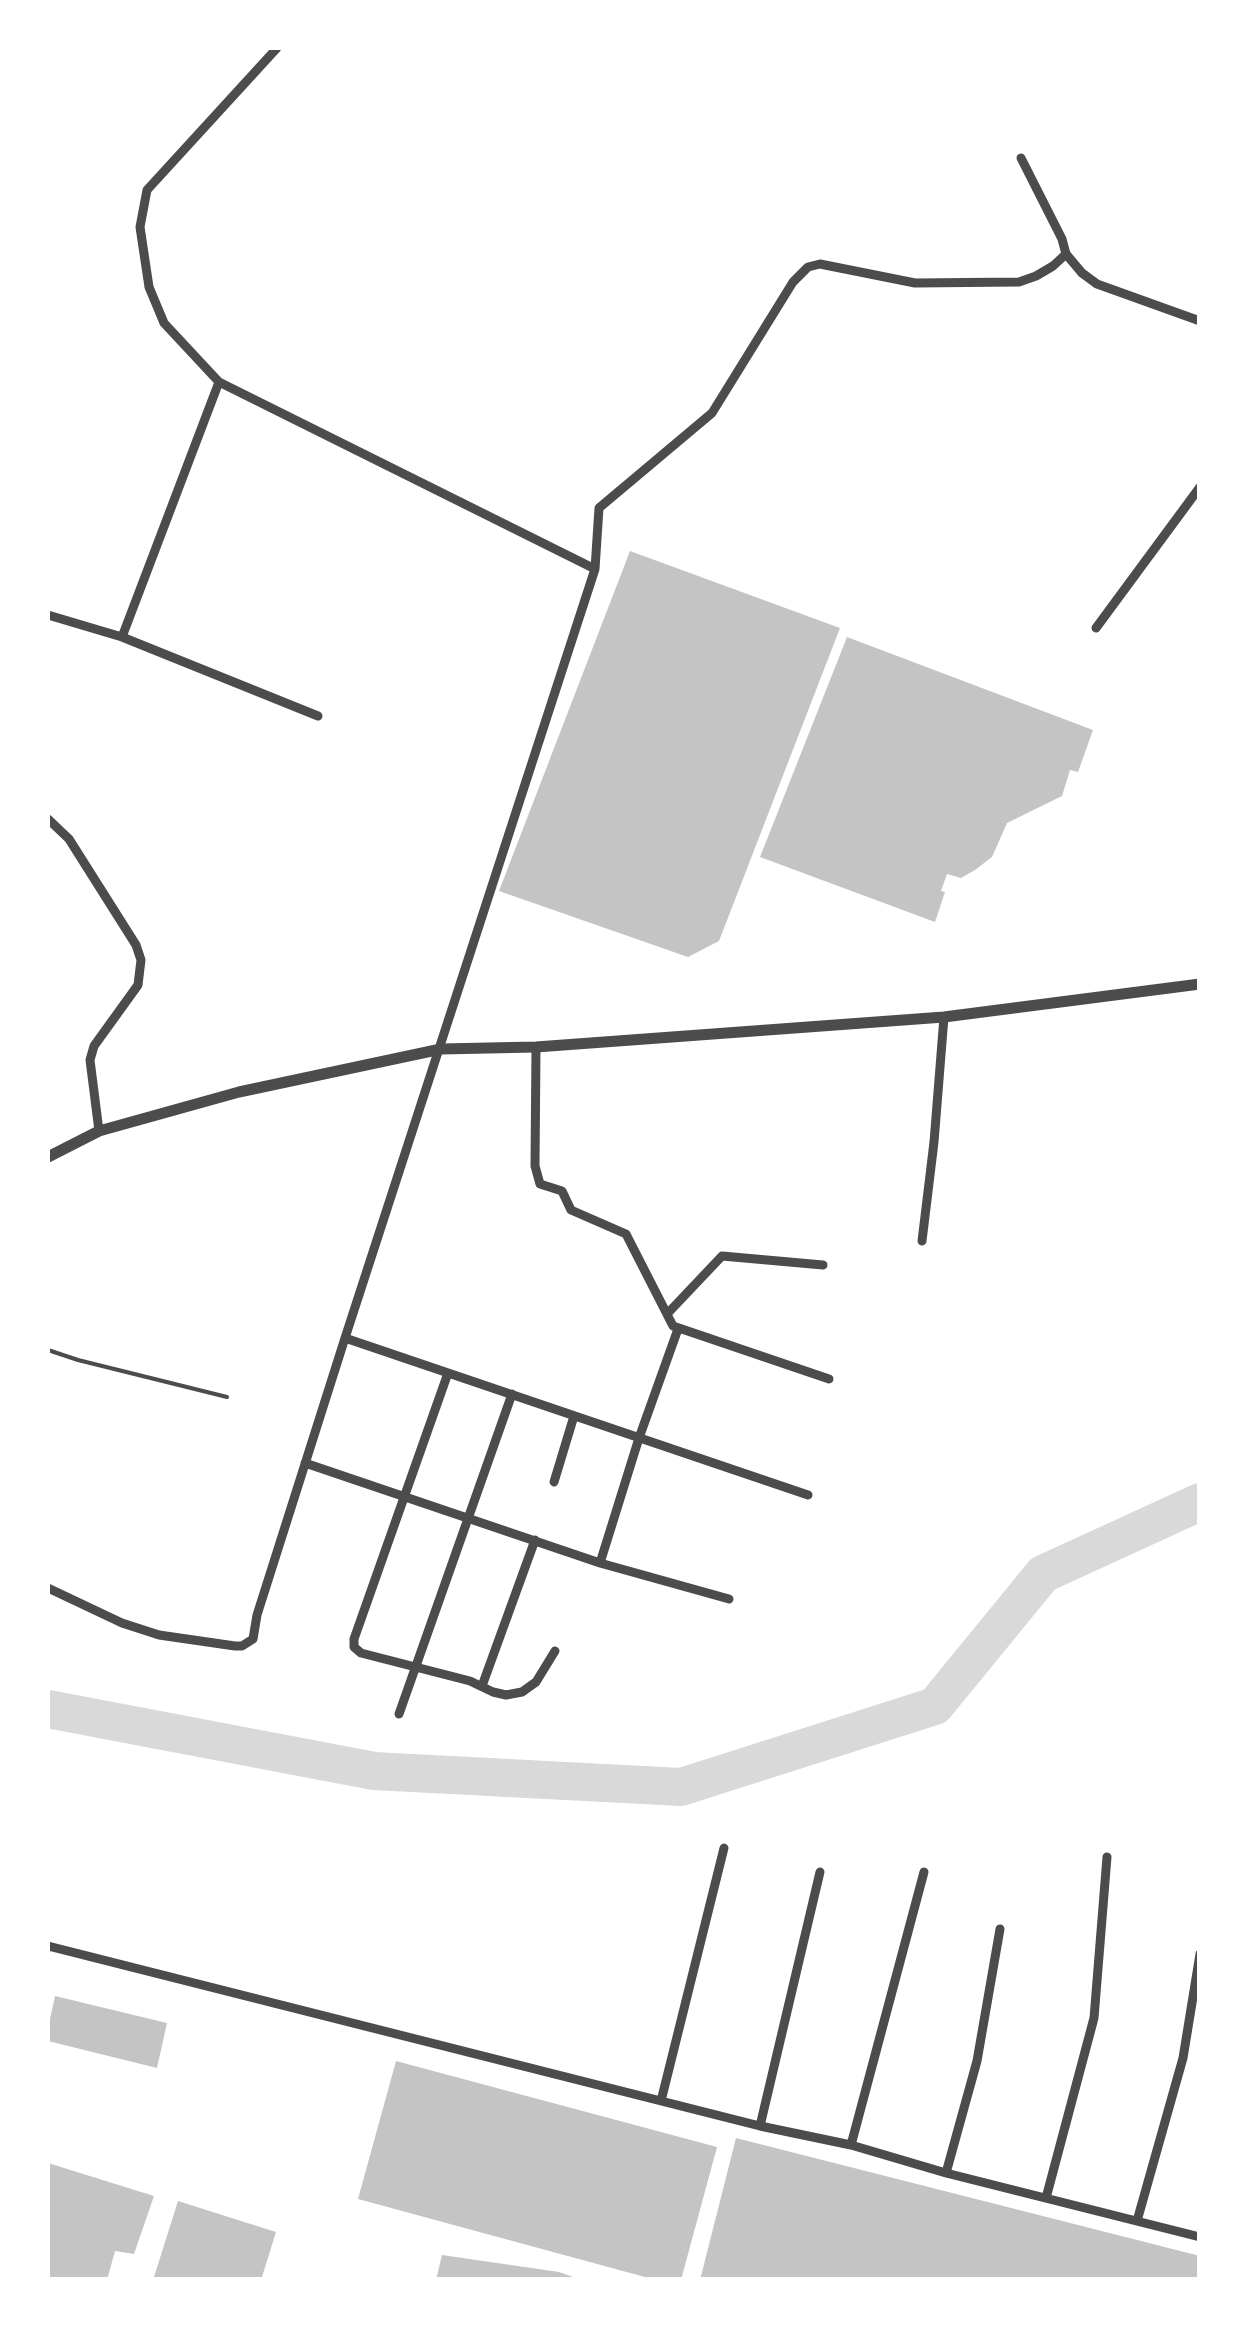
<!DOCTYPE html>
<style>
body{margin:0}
#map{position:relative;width:1247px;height:2327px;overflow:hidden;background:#fff;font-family:Karla,sans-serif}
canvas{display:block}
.frame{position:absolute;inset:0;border:50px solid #fff;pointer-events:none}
</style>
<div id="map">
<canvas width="1247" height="2327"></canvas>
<div class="frame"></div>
</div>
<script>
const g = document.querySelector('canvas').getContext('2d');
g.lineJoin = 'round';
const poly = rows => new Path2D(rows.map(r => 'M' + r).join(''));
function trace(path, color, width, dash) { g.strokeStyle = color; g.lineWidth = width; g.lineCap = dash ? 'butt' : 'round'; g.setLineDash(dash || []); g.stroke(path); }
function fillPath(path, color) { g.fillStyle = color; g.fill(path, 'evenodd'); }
trace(poly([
 [48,1709,374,1771,681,1787,935,1706,1043,1574,1200,1502]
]), '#d9d9d9', 38);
fillPath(poly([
 [630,551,840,628,719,941,688,957,499,891],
 [847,637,1093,730,1078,772,1070,770,1062,796,1007,823,992,857,975,870,961,878,947,874,941,891,945,892,935,922,760,857],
 [55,1996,167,2023,157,2068,48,2041,48,2028],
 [396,2061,717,2147,681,2280,656,2280,358,2199],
 [736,2138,1200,2256,1200,2280,700,2280],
 [48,2163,154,2196,134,2254,115,2251,107,2280,48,2280],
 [178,2201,276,2232,261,2280,153,2280],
 [442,2255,559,2272,582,2280,436,2280]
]), '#c4c4c4');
trace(poly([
 [48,1350,78,1360,227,1397]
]), '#4c4c4c', 4);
trace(poly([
 [1021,158,1062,239,1066,254,1082,273,1097,284,1200,321],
 [595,569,599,508,712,413,793,282,808,267,820,264,915,283,1019,282,1036,276,1053,266,1066,254],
 [48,615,122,637,318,716],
 [1096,628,1200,487],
 [122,637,219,382],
 [48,819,69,839,136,945,141,960,138,985,94,1046,90,1060,99,1131],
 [536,1047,535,1166,540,1184,562,1191,571,1210,626,1234,673,1326,829,1379],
 [922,1241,934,1142,944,1017],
 [668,1313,722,1256,823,1265],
 [345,1338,808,1495],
 [448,1373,354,1639,354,1647,361,1653,470,1681,493,1692,506,1695,522,1692,536,1682,555,1651],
 [305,1463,600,1563,729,1599],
 [554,1482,574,1416],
 [600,1563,639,1438,678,1329],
 [48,1588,122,1623,159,1635,235,1646,242,1646,253,1639,257,1615,345,1338,595,569,219,382,164,323,149,287,140,227,147,190,277,48],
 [482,1686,535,1540],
 [399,1714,512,1394],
 [48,1946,760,2126,851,2145,946,2173,1200,2237],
 [661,2101,724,1848],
 [760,2126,820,1872],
 [851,2145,924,1872],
 [946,2173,977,2061,1000,1929],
 [1046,2198,1094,2018,1107,1857],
 [1137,2221,1183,2058,1200,1954]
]), '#4c4c4c', 9);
trace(poly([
 [48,1157,99,1131,239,1092,441,1049,536,1047,944,1017,1200,984]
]), '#4c4c4c', 11);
</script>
